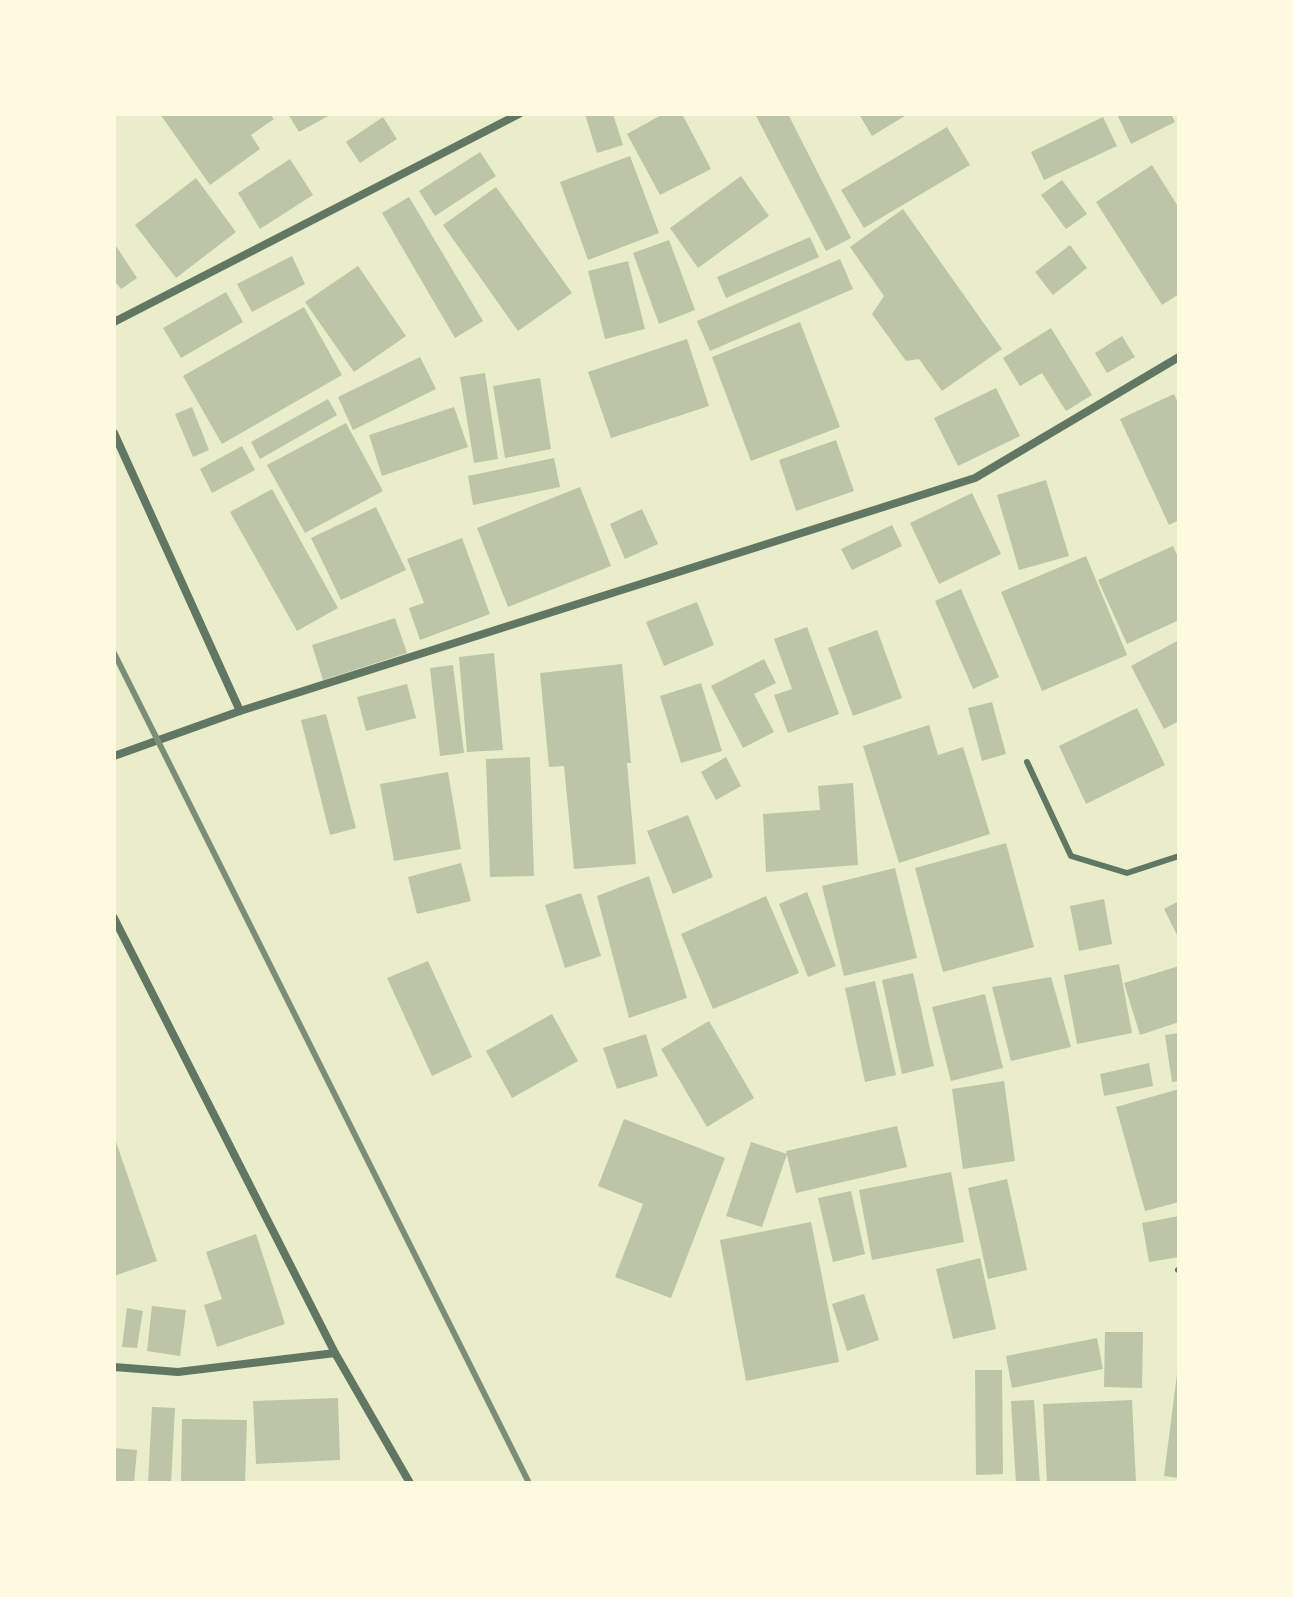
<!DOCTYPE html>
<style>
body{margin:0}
#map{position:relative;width:1293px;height:1597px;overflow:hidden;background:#e9edc9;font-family:Signika,sans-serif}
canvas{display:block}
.frame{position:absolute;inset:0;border:116px solid #fefae0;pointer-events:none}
</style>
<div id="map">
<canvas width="1293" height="1597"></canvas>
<div class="frame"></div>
</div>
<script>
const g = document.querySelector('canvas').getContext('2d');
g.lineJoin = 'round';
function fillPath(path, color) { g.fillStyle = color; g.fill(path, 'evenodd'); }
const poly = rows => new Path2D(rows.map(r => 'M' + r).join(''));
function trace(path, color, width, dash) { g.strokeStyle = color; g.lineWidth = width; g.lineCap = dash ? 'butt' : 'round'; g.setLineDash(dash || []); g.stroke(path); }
fillPath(poly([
 [160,114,270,114,274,119,251,135,260,149,210,185],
 [288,114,332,114,299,132],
 [585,114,613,114,623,145,597,153],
 [663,114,682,114,711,169,660,195,627,134],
 [755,114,788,114,851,238,826,251],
 [859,114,908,114,872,136],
 [1117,114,1171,114,1175,122,1131,144],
 [383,117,397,139,360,163,346,142],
 [1103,117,1117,146,1044,180,1031,152],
 [947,127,970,165,864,228,841,190],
 [480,152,496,176,435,216,419,191],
 [630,156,659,233,588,260,560,182],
 [290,159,313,195,260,229,238,193],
 [1152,165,1179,208,1179,294,1162,305,1096,202],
 [741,176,769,216,698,268,670,228],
 [196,178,236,232,176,278,135,225],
 [1062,180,1087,214,1066,229,1041,195],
 [496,187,572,293,518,331,443,225],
 [409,197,483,321,455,338,382,213],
 [903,209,1002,349,942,391,919,359,906,361,872,314,884,296,850,247],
 [810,237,819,257,726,298,717,277],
 [669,240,695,310,659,324,633,253],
 [114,243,137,278,121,289,114,280],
 [1070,245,1087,268,1053,295,1035,272],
 [292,256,305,284,252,312,237,284],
 [840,259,853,289,710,351,697,321],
 [628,261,645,329,605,339,588,271],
 [358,266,406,336,354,372,305,302],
 [226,292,243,322,181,358,163,328],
 [304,307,342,375,222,444,183,376],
 [800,322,840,427,751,461,712,357],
 [1051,328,1092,395,1066,411,1042,373,1020,386,1003,358],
 [1122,336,1135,357,1107,373,1095,353],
 [687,339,709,406,611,438,588,372],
 [420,357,436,389,353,430,338,397],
 [485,373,498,459,474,463,460,377],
 [540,378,551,449,505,458,493,386],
 [996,388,1020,436,958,466,934,418],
 [1174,394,1179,405,1179,520,1169,525,1120,419],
 [328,399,337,415,260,459,251,442],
 [192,407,209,450,193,457,175,414],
 [454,407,468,447,382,476,369,435],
 [346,423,383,491,305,533,267,465],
 [836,440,854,491,796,511,779,460],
 [242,446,255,470,212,493,200,469],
 [554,458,560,487,473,505,468,476],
 [1046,480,1069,556,1019,570,997,495],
 [580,487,611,566,508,607,477,528],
 [272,489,338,608,297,631,230,512],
 [972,493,1001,554,939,584,910,523],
 [376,507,406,570,341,600,311,538],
 [642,509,658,544,625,559,610,524],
 [892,525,902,546,852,570,841,549],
 [462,538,490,614,420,640,409,608,424,603,407,559],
 [1173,546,1179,559,1179,620,1127,644,1098,580],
 [1086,556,1127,655,1042,691,1001,592],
 [961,589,999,677,973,689,935,601],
 [697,602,714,645,664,666,646,622],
 [395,618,407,653,323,680,312,645],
 [807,627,839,714,788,733,774,695,792,689,774,639],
 [877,630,902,698,853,716,828,648],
 [1179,640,1179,721,1164,729,1131,666],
 [494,653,503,750,467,752,459,657],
 [764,659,776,683,754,694,774,732,743,748,711,686],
 [622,664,631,763,627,763,636,864,574,869,564,766,549,767,540,673],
 [453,665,464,753,440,756,430,668],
 [701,683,722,751,681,763,660,696],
 [407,684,416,718,366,731,357,697],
 [992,702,1006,754,982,761,968,708],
 [1137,708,1165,765,1086,804,1059,746],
 [326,714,356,828,330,835,301,720],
 [929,725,938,755,963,747,990,834,899,863,863,746],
 [530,757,534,876,490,877,486,759],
 [726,757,741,786,716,800,701,772],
 [448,772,461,849,394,861,380,784],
 [853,783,858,865,766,872,763,814,820,810,818,786],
 [688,815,713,877,673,894,647,831],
 [1006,843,1034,947,943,972,915,868],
 [461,863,471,901,417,914,408,877],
 [895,868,917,958,844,976,822,886],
 [649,876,687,998,629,1018,597,896],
 [807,892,836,966,808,977,779,904],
 [581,893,601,956,565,968,545,905],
 [766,896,799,973,713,1009,681,934],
 [1104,899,1112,944,1079,951,1070,906],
 [1179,901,1179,939,1164,909],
 [428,961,472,1057,432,1076,387,978],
 [1119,964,1132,1033,1077,1044,1064,975],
 [1179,966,1179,1022,1140,1035,1124,983],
 [913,973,934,1066,902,1074,882,980],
 [1051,977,1071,1047,1011,1061,992,987],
 [875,981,896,1075,865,1082,845,988],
 [985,994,1003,1068,951,1081,932,1007],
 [552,1014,578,1061,512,1098,486,1051],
 [709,1021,754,1098,707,1127,661,1049],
 [1179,1033,1179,1081,1172,1082,1165,1035],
 [646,1034,658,1076,617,1089,603,1048],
 [1149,1063,1153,1086,1104,1096,1100,1074],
 [1004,1081,1015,1161,963,1169,952,1089],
 [1179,1089,1179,1202,1145,1211,1116,1107],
 [624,1119,725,1158,671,1298,615,1277,643,1204,598,1186],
 [897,1126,907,1167,796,1193,786,1151],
 [114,1136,157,1261,114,1276],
 [751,1142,787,1154,762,1227,726,1216],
 [951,1172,964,1242,872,1260,859,1190],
 [1007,1179,1027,1270,988,1279,968,1188],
 [851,1191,865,1254,833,1262,818,1198],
 [1179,1216,1179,1257,1149,1262,1142,1223],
 [811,1222,839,1362,746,1381,720,1240],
 [256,1234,285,1324,217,1347,204,1305,222,1299,206,1252],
 [980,1258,996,1329,953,1339,936,1269],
 [864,1294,879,1340,847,1351,832,1304],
 [152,1306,186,1310,180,1356,147,1351],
 [127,1308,143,1311,137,1348,122,1347],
 [1105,1332,1143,1332,1142,1388,1104,1387],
 [1097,1338,1103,1369,1012,1388,1006,1356],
 [975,1370,1002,1370,1003,1474,976,1475],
 [1177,1374,1179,1374,1179,1478,1164,1476],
 [338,1398,340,1460,256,1464,253,1401],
 [1034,1400,1040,1483,1016,1483,1011,1401],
 [1132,1400,1136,1483,1047,1483,1043,1404],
 [152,1407,175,1408,171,1483,148,1483],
 [182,1419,247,1420,245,1483,181,1483],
 [114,1448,137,1450,134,1483,114,1483]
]), '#bcc5a7');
trace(poly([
 [1027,762,1071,856,1127,873,1179,856],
 [1178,1270,1179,1269]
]), '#617663', 6);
trace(poly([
 [114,322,519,114],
 [114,433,240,711],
 [114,756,240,711,975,478,1179,357],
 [114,918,335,1353,410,1483],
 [114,1367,178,1372,335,1353]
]), '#617663', 8);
trace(poly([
 [114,653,529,1483]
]), '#7c8e77', 6);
</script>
